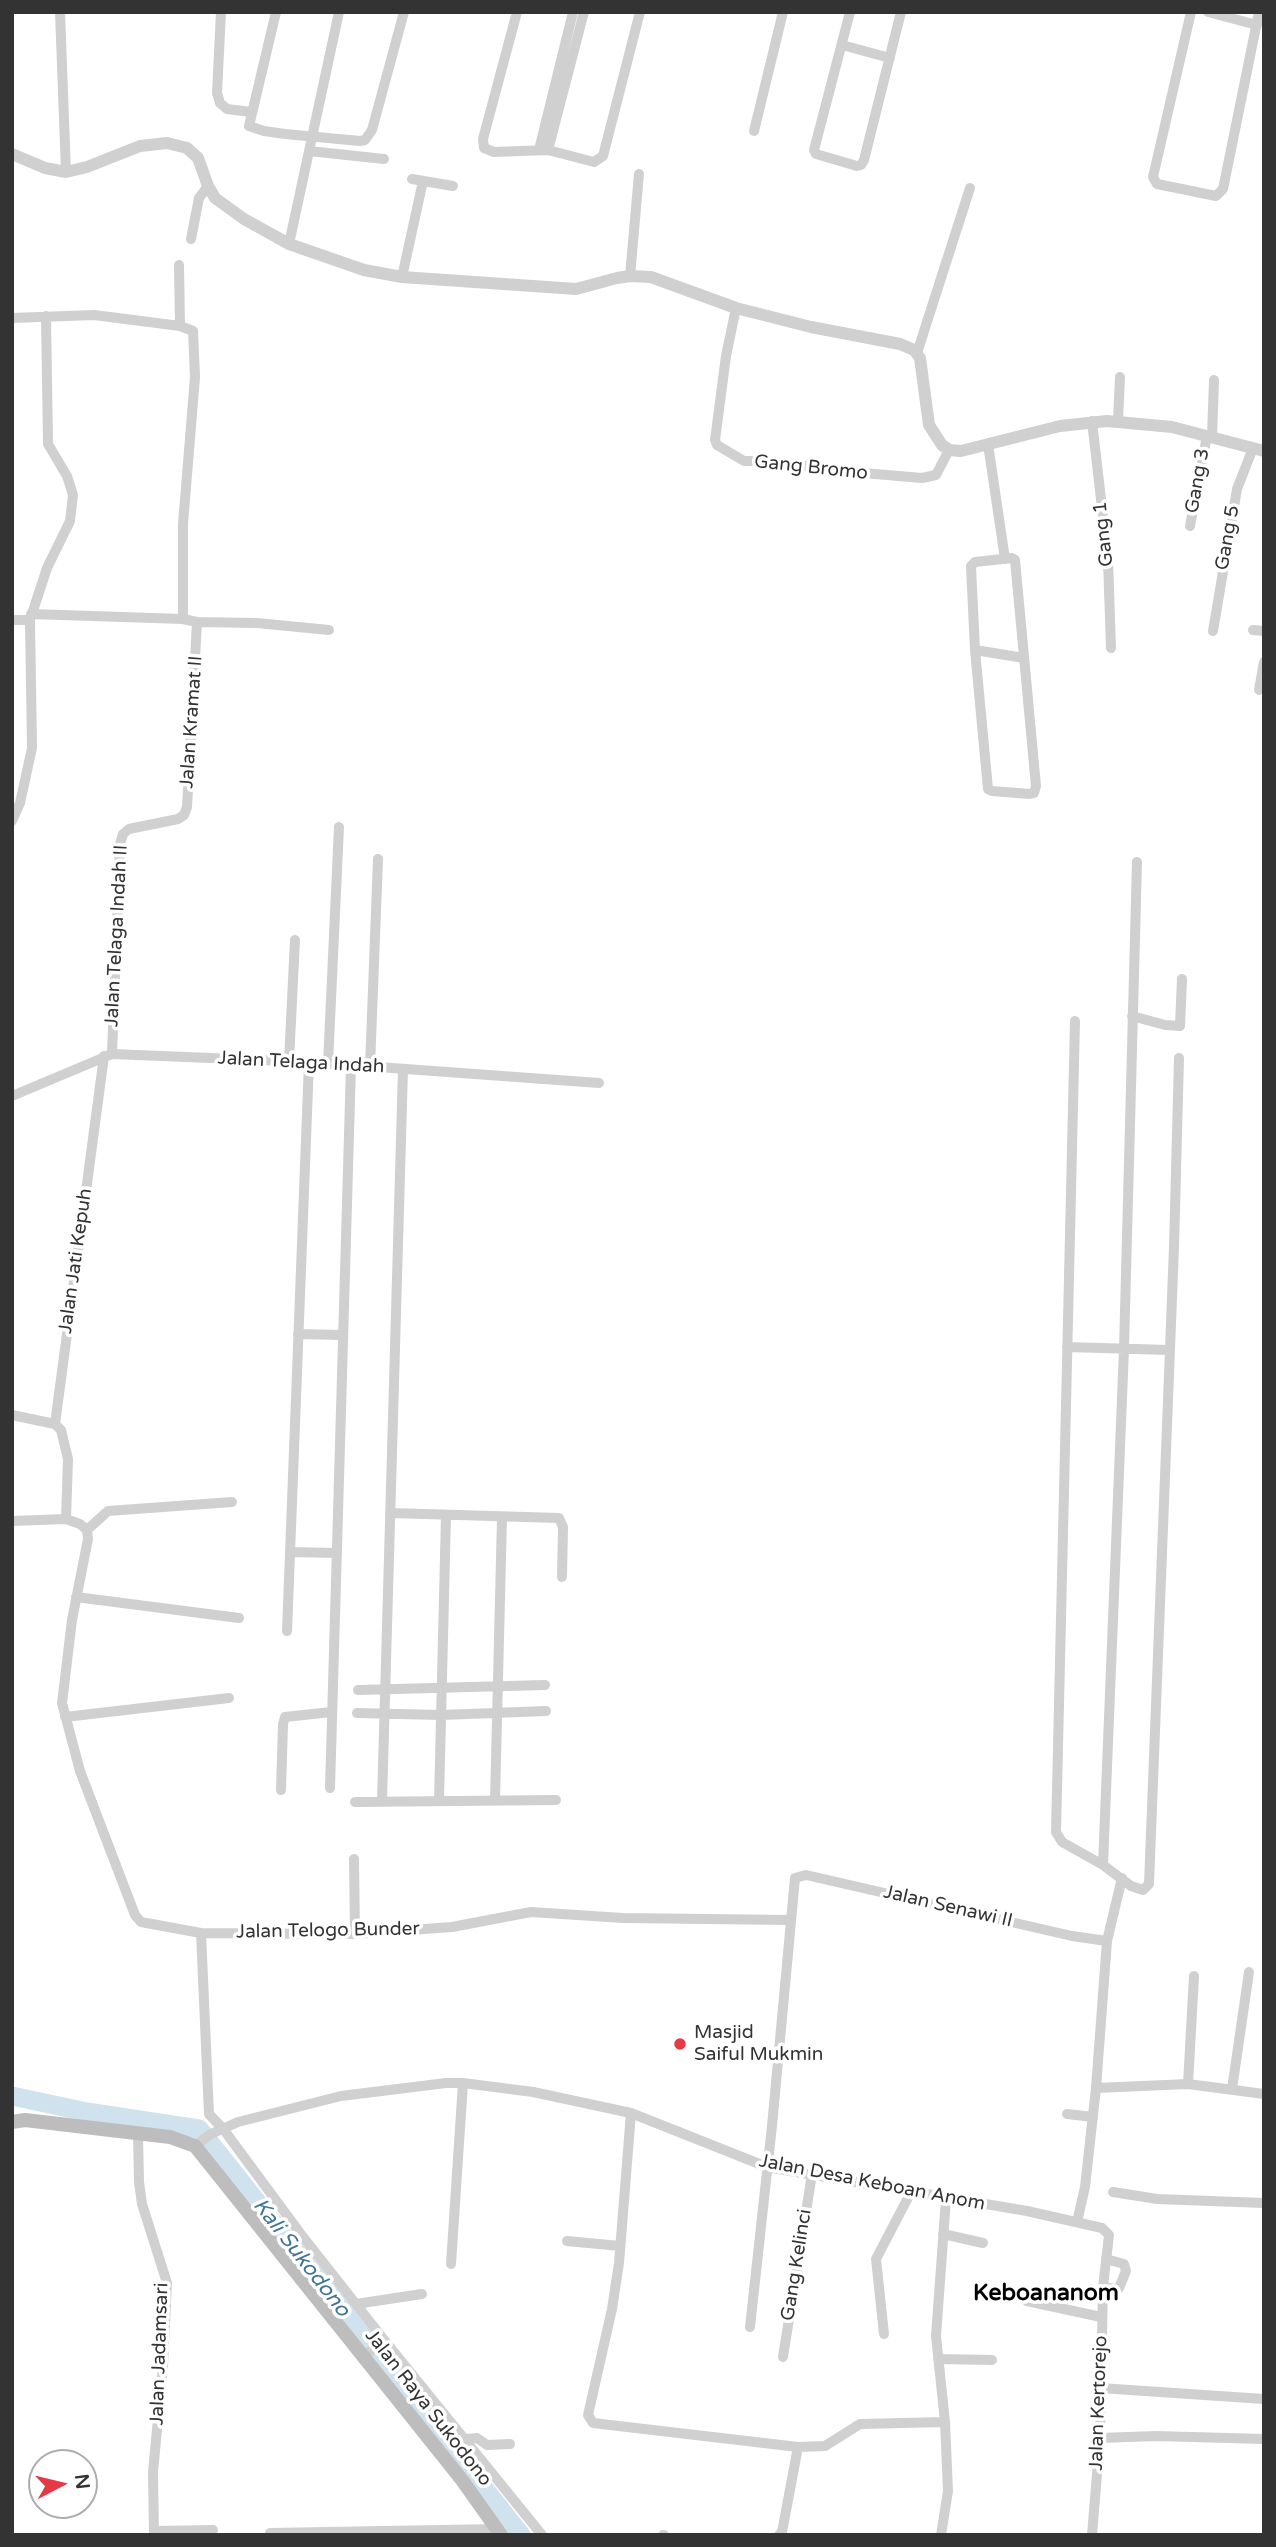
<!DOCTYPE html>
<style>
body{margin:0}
#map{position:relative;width:1276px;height:2547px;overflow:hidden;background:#fff;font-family:"Varela Round",sans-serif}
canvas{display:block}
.frame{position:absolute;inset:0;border:14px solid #333;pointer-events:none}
.north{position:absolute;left:28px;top:2449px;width:70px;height:70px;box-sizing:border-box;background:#fff;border:2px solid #adadad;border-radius:50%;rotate:83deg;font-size:19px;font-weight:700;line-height:28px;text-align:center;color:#333}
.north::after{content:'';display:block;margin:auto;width:24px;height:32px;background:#e63946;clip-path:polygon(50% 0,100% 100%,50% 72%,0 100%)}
</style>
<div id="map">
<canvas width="1276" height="2547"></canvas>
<div class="frame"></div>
<div class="north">N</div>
</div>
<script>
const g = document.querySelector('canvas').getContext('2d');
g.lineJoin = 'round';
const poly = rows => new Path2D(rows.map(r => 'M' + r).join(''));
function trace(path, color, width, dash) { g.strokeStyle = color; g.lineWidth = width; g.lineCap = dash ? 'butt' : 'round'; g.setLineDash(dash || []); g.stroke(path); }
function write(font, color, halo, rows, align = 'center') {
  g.font = font + ' "Varela Round",sans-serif'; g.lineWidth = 7; g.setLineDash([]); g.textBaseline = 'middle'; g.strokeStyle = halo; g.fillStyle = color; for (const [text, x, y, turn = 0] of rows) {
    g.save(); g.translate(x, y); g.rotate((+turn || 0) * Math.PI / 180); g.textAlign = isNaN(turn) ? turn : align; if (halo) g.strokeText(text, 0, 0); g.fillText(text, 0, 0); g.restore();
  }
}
trace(poly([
 [12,2096,87,2112,199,2129,521,2535]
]), '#cfe2ee', 19);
trace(poly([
 [60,12,66,172],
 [221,12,217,93,220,103,227,109,251,112],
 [276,12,249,126,264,131,285,134,360,141,365,140,372,130,404,12],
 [517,12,483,139,484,148,494,152,548,150,594,162,603,156,640,12],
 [850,12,814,150,816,154,857,166,861,165,864,160,901,12],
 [1191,12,1153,177,1157,184,1216,196,1223,189,1259,12],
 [1208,12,1257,25],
 [842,45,890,58],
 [754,131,783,12],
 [539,150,573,12],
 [548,150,584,12],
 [309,151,384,159],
 [412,179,453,186],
 [191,239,199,198,208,186],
 [289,244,339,12],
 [179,265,180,326],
 [630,276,639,174],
 [402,277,423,181],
 [736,308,726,356,715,440,717,445,744,461,772,461,840,471,922,478,936,475,949,450],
 [12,318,94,315,180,326,193,331,195,377,183,524,183,619],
 [917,353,970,188],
 [1092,421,1108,560,1111,648],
 [1118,421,1120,377],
 [1212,437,1214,380],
 [988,444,1005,559],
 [1190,526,1207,436],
 [1012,558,1015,560,1036,786,1034,793,1030,794,992,791,988,789,975,650,971,566,975,562,1012,558],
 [31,614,183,619,197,622,257,623,329,630],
 [12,620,30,620],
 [1253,630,1264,631],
 [1213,631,1237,489,1253,448],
 [975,650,1024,658],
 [1259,690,1264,662],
 [12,821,20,803,32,748,30,620,47,568,70,521,73,495,67,476,48,444,46,316],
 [1132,1016,1165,1025,1180,1026,1182,979],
 [1075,1021,1056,1832,1062,1842,1103,1865,1131,1886,1143,1890,1149,1884,1174,1247,1179,1058],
 [112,1054,120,844,123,834,129,829,178,819,184,815,187,807,197,622],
 [289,1061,295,940],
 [328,1064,339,827],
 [370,1067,378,859],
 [12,1096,112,1054,309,1062,599,1083],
 [298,1334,342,1335],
 [1067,1347,1169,1350],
 [12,1415,55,1424],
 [55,1424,104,1056],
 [55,1424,61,1430,68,1459,66,1519],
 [391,1513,559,1518,563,1527,562,1577],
 [12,1521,66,1519,80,1524,87,1530,88,1539,72,1620,62,1703,80,1771,135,1915,141,1922,201,1933,355,1934,452,1927,531,1912,623,1918,790,1920],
 [87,1530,108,1511,232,1502],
 [290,1552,336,1553],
 [76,1597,239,1618],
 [287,1631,309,1062],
 [358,1690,545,1685],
 [357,1713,441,1715,546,1711],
 [65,1717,229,1698],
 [330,1788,351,1066],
 [281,1790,283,1724,285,1717,331,1712],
 [439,1800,446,1516],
 [495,1800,502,1518],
 [382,1801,403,1069],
 [355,1802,556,1800],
 [354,1859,355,1934],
 [1103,1865,1124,1349,1137,862],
 [201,1933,209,2114,224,2130,300,2233,385,2341,542,2535],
 [1188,2084,1194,1976],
 [1096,2088,1188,2084,1264,2094],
 [1232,2089,1249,1972],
 [631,2113,619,2263,612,2309,588,2415,593,2423,798,2447,825,2446,860,2424,945,2422],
 [1067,2114,1093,2117],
 [138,2134,139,2182,142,2204,167,2283,163,2366,153,2472,154,2535],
 [195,2146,211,2134,238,2122,341,2096,446,2083,463,2083,533,2092,631,2113,767,2167,1027,2211,1102,2228,1109,2235,1103,2287,1100,2438,1092,2535],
 [1113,2192,1157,2199,1264,2203],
 [1077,2222,1085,2187,1096,2088,1107,1941,1122,1878],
 [943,2234,983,2243],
 [567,2241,620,2246],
 [451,2264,463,2083],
 [1103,2287,1115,2289,1119,2288,1126,2271,1124,2264,1106,2259],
 [1027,2301,1101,2317],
 [356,2304,422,2294],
 [750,2327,772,2126,795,1878,806,1875,1072,1936,1107,1941],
 [884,2334,876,2259,911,2192],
 [363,2356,385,2341],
 [783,2357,812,2174],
 [938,2359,992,2360],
 [1100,2388,1264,2399],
 [1100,2438,1156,2436,1264,2439],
 [467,2439,477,2438,487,2445,510,2444],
 [154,2531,213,2530],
 [270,2533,497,2529],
 [663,2535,664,2535],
 [779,2535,782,2532,798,2447],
 [941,2535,948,2491,945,2422,936,2336,946,2199]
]), '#d0d0d0', 10);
trace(poly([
 [12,154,45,168,66,172,87,167,140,146,167,143,187,148,198,158,208,186,215,198,244,219,289,244,364,270,402,277,576,289,617,278,630,276,651,277,736,308,811,327,900,344,914,350,920,358,929,425,942,445,949,450,961,451,1060,426,1107,421,1172,427,1264,451]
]), '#d0d0d0', 12);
trace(poly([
 [12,2122,25,2120,170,2137,195,2146,462,2480,501,2535]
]), '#bdbdbd', 14);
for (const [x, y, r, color] of [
 [680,2044,7,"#e63946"]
]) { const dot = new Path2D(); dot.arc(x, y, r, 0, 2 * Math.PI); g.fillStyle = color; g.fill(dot); trace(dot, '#fff', 2.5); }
write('19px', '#333', '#fff', [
 ["Gang Bromo",811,468,6],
 ["Gang 3",1198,481,-80],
 ["Gang 1",1104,534,-96],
 ["Gang 5",1228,538,-80],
 ["Jalan Kramat II",192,722,-86],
 ["Jalan Telaga Indah II",117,936,-87],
 ["Jalan Telaga Indah",301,1063,3],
 ["Jalan Jati Kepuh",76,1261,-82],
 ["Jalan Senawi II",948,1907,13],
 ["Jalan Telogo Bunder",328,1931,-1],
 ["Jalan Desa Keboan Anom",872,2183,11],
 ["Gang Kelinci",797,2265,-81],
 ["Jalan Jadamsari",160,2354,-88],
 ["Jalan Kertorejo",1099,2403,-88],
 ["Jalan Raya Sukodono",428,2408,52]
]);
write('19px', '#333', '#fff', [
 ["Masjid",694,2033],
 ["Saiful Mukmin",694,2055]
], 'left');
write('italic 21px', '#3f7597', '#fff', [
 ["Kali Sukodono",301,2258,52]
]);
write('bold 23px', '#000', '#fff', [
 ["Keboananom",1046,2294]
]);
</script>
